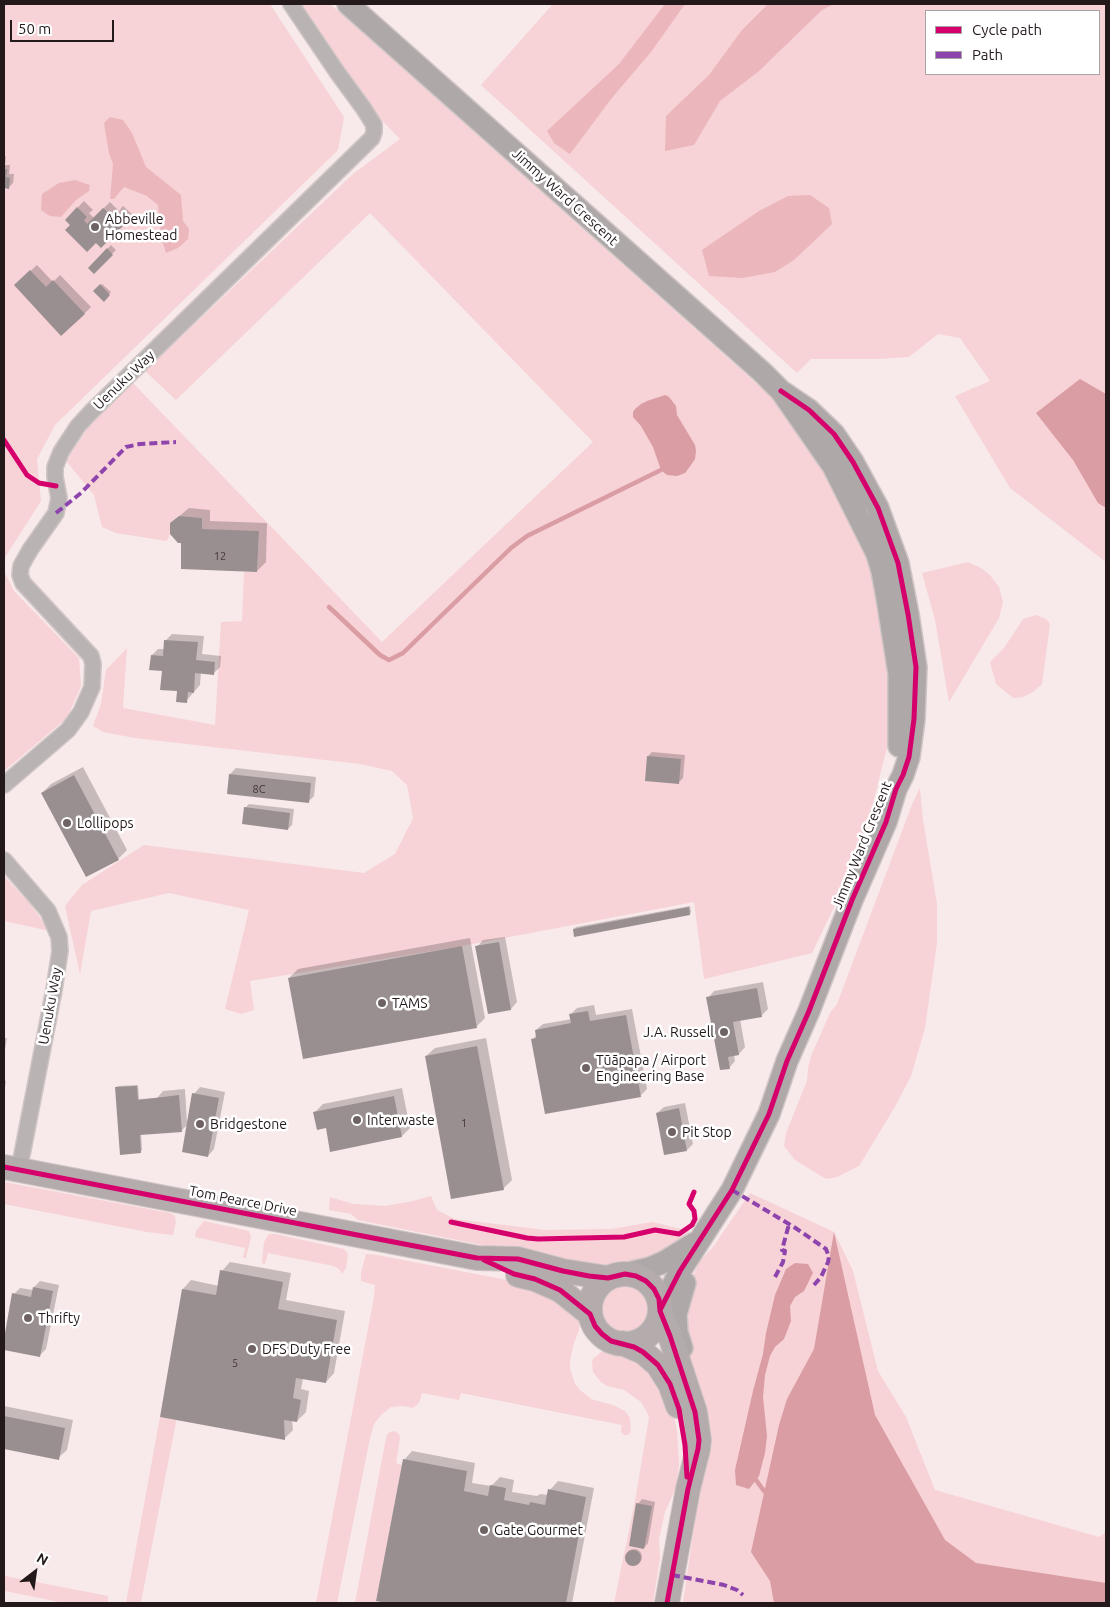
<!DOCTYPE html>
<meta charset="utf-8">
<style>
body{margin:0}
#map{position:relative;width:1110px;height:1607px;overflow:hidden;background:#f8e9ea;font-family:Ubuntu,sans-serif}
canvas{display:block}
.frame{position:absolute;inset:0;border:5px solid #24191a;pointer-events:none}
.legend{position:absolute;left:925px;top:10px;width:175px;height:65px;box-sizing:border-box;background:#fff;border:1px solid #a7a3a3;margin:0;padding:6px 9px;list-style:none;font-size:15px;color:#24191a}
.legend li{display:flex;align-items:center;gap:10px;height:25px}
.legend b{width:25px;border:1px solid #a7a3a3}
.north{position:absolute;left:10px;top:1547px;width:50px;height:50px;-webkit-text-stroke:4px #fff;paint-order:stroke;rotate:30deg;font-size:14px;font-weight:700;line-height:20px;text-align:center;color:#24191a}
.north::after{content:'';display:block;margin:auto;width:18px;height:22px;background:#24191a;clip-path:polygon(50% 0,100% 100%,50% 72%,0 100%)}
.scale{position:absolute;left:10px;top:20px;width:104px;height:22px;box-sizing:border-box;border:2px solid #24191a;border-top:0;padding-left:6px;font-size:15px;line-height:18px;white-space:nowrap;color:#24191a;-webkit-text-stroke:4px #fff;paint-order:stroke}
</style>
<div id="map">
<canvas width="1110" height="1607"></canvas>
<div class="frame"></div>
<ul class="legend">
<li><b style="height:6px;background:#d6006c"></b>Cycle path</li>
<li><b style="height:6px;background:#8e44ad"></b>Path</li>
</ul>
<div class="north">N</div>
<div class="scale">50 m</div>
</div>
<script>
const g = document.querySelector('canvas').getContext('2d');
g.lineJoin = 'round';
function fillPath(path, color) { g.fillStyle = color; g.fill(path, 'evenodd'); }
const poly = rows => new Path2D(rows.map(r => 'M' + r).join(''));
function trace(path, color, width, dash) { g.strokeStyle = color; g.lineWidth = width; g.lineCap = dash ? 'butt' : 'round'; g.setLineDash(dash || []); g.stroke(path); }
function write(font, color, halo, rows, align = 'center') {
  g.font = font + ' Ubuntu,sans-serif'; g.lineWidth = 5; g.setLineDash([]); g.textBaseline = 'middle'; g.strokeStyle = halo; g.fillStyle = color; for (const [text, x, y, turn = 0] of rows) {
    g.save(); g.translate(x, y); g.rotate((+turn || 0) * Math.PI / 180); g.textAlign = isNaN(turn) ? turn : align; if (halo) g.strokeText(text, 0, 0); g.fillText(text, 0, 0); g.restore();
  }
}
fillPath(poly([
 [4,4,270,4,344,117,338,150,55,425,37,459,41,501,4,559],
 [297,4,330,4,786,410,840,489,868,560,879,613,886,639,889,678,889,739,865,835,836,903,812,953,704,979,694,902,462,946,250,981,254,1010,241,1014,225,1009,249,910,169,893,91,911,80,974,65,906,82,885,144,845,364,873,395,854,413,818,407,785,392,771,360,764,135,738,103,732,93,726,101,704,106,670,127,648,123,708,215,725,221,622,242,621,244,572,257,572,259,532,202,529,202,518,179,516,170,523,170,534,167,541,116,533,102,527,94,495,66,461,90,425,133,383,382,642,593,442,370,213,176,400,145,371,353,174,400,139,369,107],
 [553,4,1106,4,1106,562,1010,488,955,396,990,381,960,338,938,334,909,357,879,359,811,359,797,373,481,85],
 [926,11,1099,11,1099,74,926,74],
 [968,562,981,568,990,575,999,587,1003,602,999,618,949,702,935,620,922,573],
 [4,571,14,591,79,658,81,686,67,718,4,771],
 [1036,615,1046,619,1050,624,1042,684,1033,692,1023,697,1013,698,996,684,990,662,1004,648,1023,619],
 [920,788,923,820,937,904,937,943,925,1028,911,1076,896,1105,859,1166,837,1177,826,1179,795,1160,784,1146,786,1133,807,1081,808,1068,811,1056,830,1013,837,1004,913,802],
 [4,876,30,904,50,931,4,921],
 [4,1182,170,1213,175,1216,176,1222,173,1235,147,1232,4,1204],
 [750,1193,834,1232,853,1271,878,1371,906,1417,935,1490,1099,1537,1106,1532,1106,1603,683,1603,704,1459,684,1350,689,1284,700,1261,713,1247],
 [431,1196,437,1210,455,1219,545,1230,612,1229,652,1222,690,1231,676,1246,635,1265,600,1271,517,1252,358,1220,351,1214,329,1210,330,1197,353,1204,385,1206,413,1201],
 [204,1221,249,1231,251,1237,246,1258,243,1258,245,1248,195,1237,196,1231],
 [269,1234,275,1234,344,1249,348,1254,346,1268,342,1274,340,1270,334,1266,268,1253,265,1264,262,1263,264,1242],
 [366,1254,377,1255,538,1286,580,1320,579,1330,573,1346,570,1361,570,1369,575,1384,580,1390,591,1399,613,1405,625,1411,630,1418,631,1431,628,1435,624,1435,621,1432,622,1425,461,1393,459,1400,422,1393,419,1403,413,1408,403,1406,391,1407,381,1415,374,1424,370,1438,337,1603,316,1603,374,1297,375,1285,361,1281,361,1273],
 '600 1308a25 25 0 1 1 50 0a25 25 0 1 1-50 0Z',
 [612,1347,639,1356,673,1411,677,1431,679,1464,676,1487,665,1512,659,1539,660,1558,653,1603,614,1603,635,1501,649,1418,647,1412,641,1402,624,1390,607,1386,601,1382,593,1372,592,1361,594,1358,606,1348],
 [160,1417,176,1420,176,1422,141,1602,144,1603,126,1603],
 [394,1431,399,1434,400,1438,396,1463,402,1465,376,1601,386,1603,355,1603,386,1438,388,1433],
 [5,1576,108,1596,108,1603,64,1603,5,1591]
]), '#f7d2d6');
fillPath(poly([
 [665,4,685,4,651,52,611,99,570,154,554,143,547,131,619,64],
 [768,4,834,4,822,10,759,71,720,101,694,145,665,151,666,116,709,75,742,30],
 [110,117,123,120,132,133,146,167,181,195,183,221,189,229,188,239,178,248,166,253,161,237,158,205,147,196,124,187,114,199,110,199,113,164,109,153,104,123],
 [75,180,90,185,89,191,76,200,61,217,50,216,41,210,42,194,59,183],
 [810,195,829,208,832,224,794,260,775,272,742,278,709,276,702,250,759,211,788,196]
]), '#ebb7bc');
fillPath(poly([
 [1080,379,1106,394,1106,508,1098,503,1073,460,1036,413],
 [665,395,669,397,676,406,677,415,695,445,696,451,695,459,691,465,685,473,677,476,667,475,661,470,653,447,641,426,633,417,633,412,635,409,641,404,647,401],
 [834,1232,875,1415,945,1540,976,1563,1106,1583,1106,1603,774,1603,770,1581,751,1552,779,1425,787,1399,814,1349],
 [795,1263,808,1264,813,1273,804,1291,795,1297,790,1306,791,1321,784,1339,775,1347,770,1356,765,1375,763,1397,767,1436,765,1453,759,1476,749,1489,736,1485,735,1470,753,1391,763,1354,766,1333,775,1295,786,1269]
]), '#d99da3');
fillPath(poly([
 [4,156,6,156,5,165,10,165,9,174,14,174,13,183,8,188,4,187],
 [84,201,93,210,89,213,94,218,110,202,119,211,123,206,133,215,101,247,67,219],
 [111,245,116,250,94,272,89,268],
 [37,265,53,282,60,275,91,307,84,314,22,279],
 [102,284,111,292,104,300,95,291],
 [189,508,210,510,210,521,267,523,266,562,257,571,182,542,171,523],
 [172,634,204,636,202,654,221,656,220,667,214,673,201,672,200,685,186,701,152,655,158,649,165,649,166,640],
 [652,752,685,755,683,778,679,782,648,756],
 [83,767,127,850,118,859,42,793,51,784],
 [236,768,316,777,314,796,308,802,230,774],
 [249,804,294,809,292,825,288,829,245,808],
 [690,906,691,912,690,914,574,929,576,927],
 [505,937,517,1002,511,1009,489,1013,477,947,483,940],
 [470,938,485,1018,476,1027,289,978,298,969],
 [763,982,768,1009,762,1015,740,1019,745,1047,739,1054,734,1055,735,1061,729,1068,708,998,714,991],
 [594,1005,596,1015,632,1009,647,1089,640,1096,533,1039,537,1035,536,1030,543,1024,572,1019,571,1014,577,1008],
 [4,1038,7,1038,4,1055],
 [486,1038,512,1180,503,1189,426,1056,435,1048],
 [4,1080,6,1081,4,1094],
 [138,1085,139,1099,157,1098,163,1091,185,1089,187,1123,194,1094,200,1087,225,1092,214,1149,208,1156,188,1124,181,1131,141,1133,142,1150,140,1152,116,1088,118,1086],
 [402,1088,410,1128,402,1136,327,1127,315,1112,323,1104],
 [685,1103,693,1144,687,1150,657,1113,664,1107],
 [230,1262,291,1273,286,1300,345,1311,334,1373,326,1382,303,1378,301,1389,309,1391,306,1412,297,1421,292,1420,293,1430,284,1439,183,1289,191,1280,219,1286,222,1271],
 [40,1281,59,1285,46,1349,40,1355,4,1348,14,1294,20,1288,33,1290,34,1287],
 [4,1406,73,1420,67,1450,58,1458,4,1447],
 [412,1451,475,1463,472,1483,491,1486,500,1477,514,1480,512,1492,537,1496,540,1494,549,1495,550,1490,558,1481,594,1488,572,1603,393,1603,377,1600,404,1460],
 [642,1499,655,1502,648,1543,644,1548,638,1504],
 '626 1557a8 8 0 1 1 16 0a8 8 0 1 1-16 0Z'
]), '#0003');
trace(poly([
 [329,607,380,655,389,660,403,653,511,548,527,536,661,470],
 [756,1480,764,1491]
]), '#d99da3', 4.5);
fillPath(poly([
 [4,169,7,169,6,177,10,178,9,189,4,188],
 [77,207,87,217,84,220,87,224,103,208,112,216,116,211,127,222,101,248,96,243,87,252,65,230,70,225,65,220],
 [107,248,113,255,94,274,88,268],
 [30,270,46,287,53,280,85,314,61,336,14,285],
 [100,284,110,295,104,302,93,291],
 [179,516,202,518,202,529,259,531,257,572,181,569,181,543,178,543,170,534,170,523],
 [164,640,198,642,196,660,215,662,214,675,195,673,194,693,188,692,187,703,176,702,177,691,160,690,162,671,149,670,151,655,163,656],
 [647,756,681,759,679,784,645,781],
 [229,774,311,783,309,803,227,794],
 [74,775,119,860,86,877,41,793],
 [244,807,290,813,288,830,242,824],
 [689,907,690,915,574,937,573,929],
 [499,942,511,1010,488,1014,475,946],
 [462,946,477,1028,303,1059,288,978],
 [757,988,762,1017,733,1022,739,1055,728,1057,730,1069,720,1070,706,997],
 [588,1011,590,1021,626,1015,641,1097,545,1114,531,1039,536,1038,535,1030,571,1023,569,1014],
 [477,1046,504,1190,451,1199,425,1056],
 [137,1086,138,1100,179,1095,182,1132,140,1135,141,1153,120,1155,115,1087],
 [192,1093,219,1098,208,1157,182,1152],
 [394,1096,402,1137,330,1152,326,1128,317,1130,313,1112],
 [679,1108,687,1151,664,1155,656,1113],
 [220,1270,283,1282,278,1309,337,1320,326,1383,296,1378,293,1398,301,1400,297,1422,284,1420,285,1440,160,1417,182,1289,216,1295],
 [33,1287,53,1291,40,1357,4,1350,4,1339,12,1293,31,1297],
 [4,1416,65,1428,59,1460,4,1449],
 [403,1459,467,1471,464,1491,488,1496,490,1485,506,1488,504,1500,529,1505,530,1502,545,1505,548,1489,586,1497,566,1603,386,1603,376,1601],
 [636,1503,652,1506,644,1549,629,1546],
 '625 1558a8 8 0 1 1 16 0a8 8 0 1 1-16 0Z'
]), '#9a8f90');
const street = poly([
 [4,785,68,730,81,712,92,687,93,664,91,656,23,583,20,575,21,566,30,550,56,513,59,498,55,477,55,467,61,452,78,426,90,413,372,138,374,132,374,125,364,109,337,72,291,4],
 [4,860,48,911,59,937,60,951,54,990,19,1170]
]);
const secondary = poly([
 [348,4,762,372,781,391,833,466,877,554,882,571,887,598,899,674,899,746],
 [625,1274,650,1268,664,1262,695,1243],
 [660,1310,680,1271,732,1190,769,1114,787,1061,809,1011,852,900,886,822,896,789,903,775,909,757,914,719,916,667,908,614,898,563,878,508,853,462,834,434,809,410,781,391],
 [682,1348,677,1332,676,1314,685,1283]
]);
const primary = poly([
 [4,1167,477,1258,518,1259,563,1271,608,1278],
 '590 1309a35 35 0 1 1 70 0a35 35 0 1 1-70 0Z',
 [518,1275,535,1279,560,1290,590,1314],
 [660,1311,670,1336,695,1412,699,1440,698,1449,688,1489,667,1603],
 [622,1343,643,1352,658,1365,670,1384,678,1406]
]);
trace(street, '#d0c5c5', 18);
trace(secondary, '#d0c5c5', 24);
trace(primary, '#d0c5c5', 26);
trace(street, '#b9b3b4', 15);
trace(secondary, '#afa8a9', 21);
trace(primary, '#b4acac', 24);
trace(poly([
 [56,513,81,493,126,447,140,444,176,442],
 [732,1190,794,1227,826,1249,829,1257,828,1262,821,1277,814,1285],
 [775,1277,783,1262,785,1251,782,1250,789,1224],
 [672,1575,724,1585,737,1590,743,1595]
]), '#8e44ad', 4, [8, 4]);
trace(poly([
 [4,440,27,475,39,483,56,486],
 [4,1167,477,1258,518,1259,563,1271,589,1276,608,1278,625,1274,636,1276,646,1281,654,1289,659,1299,660,1311,670,1336,695,1412,699,1440,698,1449,688,1489,667,1603],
 [451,1222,527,1238,538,1239,624,1237,655,1230,679,1234,692,1225,695,1219,694,1211,689,1204,694,1192],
 [484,1260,514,1274,535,1279,560,1290,590,1314,595,1326,602,1334,611,1341,634,1347,643,1352,658,1365,670,1384,679,1409,685,1445,687,1477],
 [660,1310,680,1271,732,1190,769,1114,787,1061,809,1011,852,900,886,822,896,789,903,775,909,757,914,719,916,667,908,614,898,563,878,508,853,462,834,434,809,410,781,391]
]), '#d6006c', 5);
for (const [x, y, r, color] of [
 [95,227,5,"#6e6263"],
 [67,823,5,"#6e6263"],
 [382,1003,5,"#6e6263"],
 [724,1032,5,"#6e6263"],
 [586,1068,5,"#6e6263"],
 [357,1120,5,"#6e6263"],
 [200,1124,5,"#6e6263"],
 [672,1132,5,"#6e6263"],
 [28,1318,5,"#6e6263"],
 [252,1349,5,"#6e6263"],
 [484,1530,5,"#6e6263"]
]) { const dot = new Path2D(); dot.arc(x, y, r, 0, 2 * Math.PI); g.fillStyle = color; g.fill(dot); trace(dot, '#fff', 2); }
write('11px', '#423638', null, [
 ["12",220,556],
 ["8C",259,789],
 ["1",464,1123],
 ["5",235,1363]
]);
write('14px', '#24191a', '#fff', [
 ["Jimmy Ward Crescent",565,197,42],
 ["Uenuku Way",124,380,-44],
 ["Jimmy Ward Crescent",862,845,-68],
 ["Uenuku Way",50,1006,-80],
 ["Tom Pearce Drive",243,1201,11]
]);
write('14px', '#24191a', '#fff', [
 ["Abbeville",105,219],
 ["Homestead",105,235],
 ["Lollipops",77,823],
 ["TAMS",392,1003],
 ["J.A. Russell",714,1032,"right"],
 ["Tūāpapa / Airport",596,1060],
 ["Engineering Base",596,1076],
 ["Interwaste",367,1120],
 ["Bridgestone",210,1124],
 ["Pit Stop",682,1132],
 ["Thrifty",38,1318],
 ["DFS Duty Free",262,1349],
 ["Gate Gourmet",494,1530]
], 'left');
</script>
